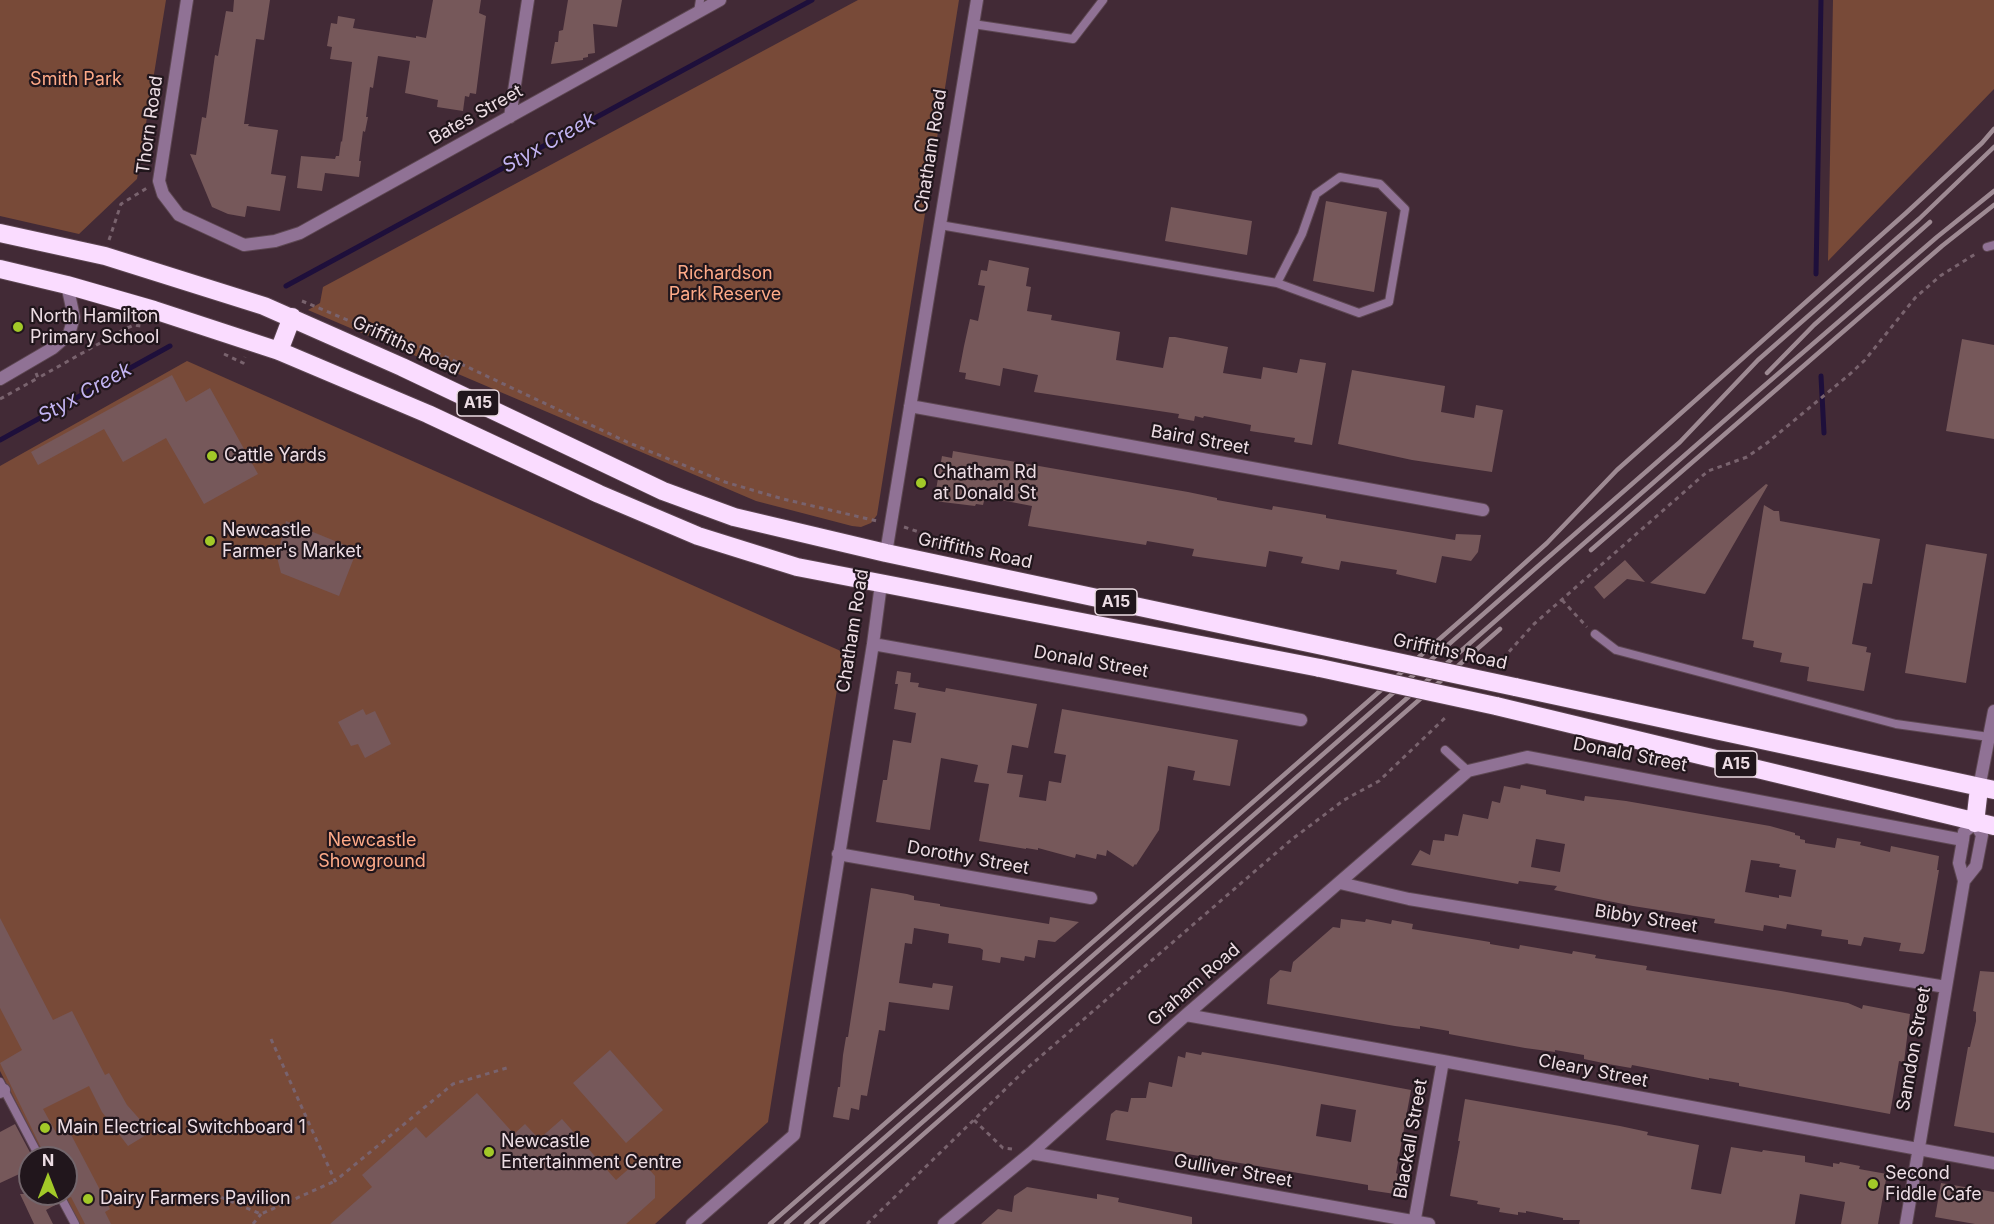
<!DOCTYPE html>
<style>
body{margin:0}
#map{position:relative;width:1994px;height:1224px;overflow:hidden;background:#422a36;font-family:Inter,sans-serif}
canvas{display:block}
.north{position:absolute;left:18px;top:1146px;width:60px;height:60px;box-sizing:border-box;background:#21161c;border:2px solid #73666c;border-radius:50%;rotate:0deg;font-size:16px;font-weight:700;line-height:24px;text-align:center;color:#eddde4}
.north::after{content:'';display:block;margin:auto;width:21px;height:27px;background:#a2c928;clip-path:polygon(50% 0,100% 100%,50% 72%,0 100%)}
</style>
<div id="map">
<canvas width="1994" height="1224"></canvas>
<div class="north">N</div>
</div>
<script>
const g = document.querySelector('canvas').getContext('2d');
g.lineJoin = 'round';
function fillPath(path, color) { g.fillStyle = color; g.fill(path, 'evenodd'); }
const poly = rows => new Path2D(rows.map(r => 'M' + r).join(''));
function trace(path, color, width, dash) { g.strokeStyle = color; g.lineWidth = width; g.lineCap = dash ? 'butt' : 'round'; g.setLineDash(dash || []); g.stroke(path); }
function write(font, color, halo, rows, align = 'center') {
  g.font = font + ' Inter,sans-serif'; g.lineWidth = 4.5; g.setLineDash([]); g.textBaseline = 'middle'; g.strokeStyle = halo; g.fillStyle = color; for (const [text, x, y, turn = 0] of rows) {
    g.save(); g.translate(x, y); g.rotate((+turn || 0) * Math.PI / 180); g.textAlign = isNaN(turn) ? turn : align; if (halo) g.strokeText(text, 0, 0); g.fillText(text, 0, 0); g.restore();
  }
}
fillPath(poly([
 [0,0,166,0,137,179,79,234,0,216],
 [858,0,959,0,877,515,871,523,861,527,852,526,756,501,308,310,320,303,323,287],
 [1833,0,1994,0,1994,89,1828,261],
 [187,361,843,652,768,1122,655,1224,79,1224,64,1194,66,1194,66,1158,45,1158,0,1071,0,466]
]), '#784a38');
trace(poly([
 [1816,274,1821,0],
 [286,286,812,0],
 [1821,376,1824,433],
 [0,440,170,346]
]), '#1e0f3b', 5);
fillPath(poly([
 [234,0,270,0,264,40,256,39,244,124,249,124,248,126,278,130,271,174,286,176,280,211,247,206,245,217,228,214,212,207,190,154,196,155,202,117,206,118,215,55,218,56,226,11,233,12],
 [433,0,481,0,479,13,486,16,476,94,470,93,469,97,465,96,463,111,437,107,438,100,405,93,410,61,378,56,373,88,370,87,366,117,368,117,365,132,363,131,359,161,361,161,359,177,325,173,322,191,297,188,301,156,335,159,336,156,339,156,341,141,342,142,352,62,330,59,332,47,327,46,331,23,337,24,338,16,355,19,353,28,416,38,416,36,426,38],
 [568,0,622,0,617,27,593,24,595,53,588,54,588,57,583,58,583,60,551,64,555,42,558,42,559,31,563,30],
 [1326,201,1387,212,1374,292,1313,281],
 [1171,207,1252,221,1247,255,1165,241],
 [989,260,1029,268,1026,286,1031,287,1027,311,1052,315,1051,320,1120,332,1116,360,1163,368,1169,337,1175,337,1228,347,1223,373,1261,379,1263,367,1297,373,1300,359,1326,363,1312,445,1294,442,1295,438,1250,431,1251,425,1204,416,1203,418,1195,416,1194,421,1178,418,1179,414,1034,392,1038,375,1003,368,1000,386,965,379,966,373,959,372,964,346,970,319,978,321,985,286,978,285,981,270,987,271],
 [1962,339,1994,345,1994,439,1946,431],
 [1352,370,1445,386,1441,412,1474,418,1476,405,1503,410,1492,472,1412,460,1338,444],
 [172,375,186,402,210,388,258,474,204,504,166,438,123,462,104,429,38,465,31,452],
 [953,451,1188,492,1217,498,1217,500,1272,510,1273,506,1326,515,1326,518,1455,540,1456,534,1481,535,1478,552,1471,561,1442,556,1436,583,1396,574,1397,570,1341,561,1339,570,1301,563,1303,557,1269,551,1266,567,1192,556,1194,549,1147,541,1146,545,1028,526,1032,506,985,497,983,505,976,504,975,506,934,501,942,456,952,458],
 [1766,484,1768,485,1705,594,1650,583],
 [1764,505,1774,511,1779,511,1780,521,1880,539,1872,584,1863,583,1852,644,1867,647,1866,652,1871,653,1864,691,1807,681,1809,667,1780,662,1782,653,1753,647,1754,641,1742,639],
 [286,521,357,550,339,596,281,573,277,557],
 [1926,544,1987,554,1966,683,1905,673],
 [1625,560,1645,582,1627,579,1604,599,1594,587],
 [897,671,911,673,910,682,919,683,918,687,945,692,946,688,1037,704,1028,748,1012,745,1007,773,1023,775,1019,797,1046,801,1049,781,1061,783,1066,755,1054,753,1062,709,1238,740,1230,786,1193,780,1195,771,1168,766,1159,830,1136,865,1135,864,1133,867,1107,850,1106,856,1097,854,1096,859,1076,854,1075,858,1038,848,1038,850,1026,848,1026,849,979,841,989,784,974,782,978,765,941,758,930,830,876,822,883,780,887,780,893,740,911,743,916,713,894,709,898,684,895,684],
 [363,709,366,715,375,711,391,744,365,758,358,744,351,746,338,722],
 [1521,785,1546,790,1546,794,1584,801,1585,796,1626,801,1770,826,1795,833,1795,835,1800,836,1800,839,1805,840,1805,843,1835,848,1837,838,1861,842,1860,845,1890,852,1891,846,1939,856,1937,870,1939,870,1925,951,1923,954,1899,951,1901,943,1864,937,1861,946,1848,944,1848,940,1821,936,1822,930,1787,924,1786,929,1764,925,1763,931,1714,923,1715,919,1633,906,1554,890,1557,886,1519,881,1518,884,1411,865,1420,850,1430,855,1433,840,1444,841,1445,834,1458,836,1463,814,1488,819,1492,801,1500,803,1504,786,1520,789],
 [1536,839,1565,844,1560,872,1531,867],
 [1751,860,1780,864,1779,867,1796,870,1791,897,1779,895,1779,898,1745,892],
 [871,888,907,894,914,896,914,900,940,904,940,906,1049,924,1050,917,1079,922,1055,942,1038,940,1035,958,1025,956,1024,961,1001,957,1000,963,982,960,983,950,980,948,948,943,949,934,914,928,912,944,905,943,899,983,932,988,933,983,953,986,949,1010,889,1002,885,1031,879,1030,867,1096,861,1095,859,1110,851,1108,849,1120,833,1117,838,1087,840,1087,843,1055,846,1037,848,1037],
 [0,918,53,1020,72,1011,105,1075,109,1073,127,1105,151,1132,128,1146,102,1112,89,1086,43,1109,58,1136,66,1132,66,1125,110,1209,105,1212,111,1224,85,1224,71,1197,68,1198,66,1194,66,1158,46,1158,0,1063,22,1050,0,1008],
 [1341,919,1365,922,1366,919,1391,924,1392,920,1413,924,1412,929,1490,942,1490,944,1519,949,1520,945,1572,954,1573,951,1596,955,1595,958,1647,966,1646,970,1781,991,1848,1003,1862,1009,1863,1005,1910,1014,1904,1062,1899,1061,1890,1114,1739,1086,1739,1083,1709,1078,1709,1080,1632,1065,1631,1068,1608,1064,1584,1059,1584,1055,1555,1050,1555,1052,1525,1048,1449,1034,1449,1031,1420,1026,1420,1029,1395,1026,1267,1004,1270,979,1280,970,1291,972,1293,962,1333,927,1340,928],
 [1980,971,1994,972,1994,1133,1954,1126,1968,1047,1970,1047,1976,1021,1976,1012,1973,1011],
 [610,1050,663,1110,626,1143,573,1083],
 [1186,1052,1201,1055,1202,1052,1278,1065,1411,1090,1396,1173,1398,1174,1395,1194,1368,1190,1368,1185,1106,1140,1111,1114,1116,1110,1128,1112,1131,1098,1146,1098,1149,1082,1172,1087,1178,1056,1185,1058],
 [1321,1104,1356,1110,1351,1142,1316,1136],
 [477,1093,514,1134,525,1124,539,1139,562,1119,616,1180,640,1159,655,1176,655,1198,626,1224,330,1224,372,1187,362,1175,416,1127,426,1138],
 [1465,1099,1620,1126,1648,1132,1647,1135,1699,1145,1691,1189,1721,1194,1731,1147,1762,1152,1763,1150,1805,1156,1805,1162,1833,1167,1833,1163,1839,1164,1840,1162,1860,1166,1859,1169,1887,1174,1878,1224,1841,1224,1845,1202,1800,1194,1795,1224,1579,1224,1580,1220,1563,1220,1563,1218,1526,1211,1526,1213,1518,1212,1518,1215,1499,1212,1500,1208,1477,1204,1478,1201,1450,1196,1460,1141,1458,1141],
 [15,1124,33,1158,30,1158,30,1169,0,1183,0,1132],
 [1941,1183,1994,1192,1994,1224,1975,1224,1935,1217],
 [1027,1187,1097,1199,1097,1194,1119,1198,1118,1202,1192,1217,1192,1224,981,1224,998,1209,1012,1212,1014,1196],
 [20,1194,53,1194,57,1204,46,1210,53,1224,34,1224]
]), '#76585a');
const lane = poly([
 [698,12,700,0],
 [973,24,1073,39,1103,0],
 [940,225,1277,283,1302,234,1316,194,1340,177,1380,184,1405,209,1389,302,1359,313,1277,283],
 [1987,247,1994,245],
 [1595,634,1616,650,1896,724,1989,737],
 [1445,750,1468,771],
 [0,1082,40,1158],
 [59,1194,75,1224]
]);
const street = poly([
 [187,0,159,181,163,194,179,215,244,245,275,241,300,233,720,0],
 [510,117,528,0],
 [0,379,53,348,69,334,74,317,67,285],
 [910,406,1483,510],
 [886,553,977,0],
 [873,644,1301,720],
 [1979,788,1994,711],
 [838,854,1091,898],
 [1340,883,1409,899,1946,987],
 [1186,1015,1443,1061,1994,1163],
 [0,1092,4,1090],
 [1031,1153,1429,1224],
 [692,1224,794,1135,873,644,881,584],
 [944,1224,1031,1153,1186,1015,1468,771,1527,757,1963,840],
 [1414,1224,1443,1061],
 [1906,1224,1964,881,1959,863,1963,840,1964,832,1975,823,1982,835,1976,866,1964,881]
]);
const highway = poly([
 [0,233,105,256,264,306,402,367,663,491,734,517,886,553,1346,651],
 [0,269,67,285,154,310,279,351,428,414,599,494,698,536,797,567,1320,668],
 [279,351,292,317],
 [1515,687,1994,790],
 [1496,706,1994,826],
 [1975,823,1979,788]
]);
trace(lane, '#5d4752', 10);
trace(street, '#5d4752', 14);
trace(highway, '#5d4752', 20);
trace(poly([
 [109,240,121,204,147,188],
 [302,301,371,330,402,339,444,356,627,442,725,482,783,499,877,521],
 [224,354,243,363,245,357],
 [36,373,38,378,125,329,134,325,141,326],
 [0,399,38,378],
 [904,527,922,533,938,545],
 [1562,600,1587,627],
 [1497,665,1534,624,1708,471,1747,457,1767,443,1850,374,1865,360,1915,298,1940,276,1977,253],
 [271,1039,335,1181,453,1084,510,1067],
 [974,1120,1003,1148,1012,1149],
 [213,1194,261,1214,335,1181],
 [253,1224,261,1214],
 [867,1224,1025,1070,1291,840,1344,800,1379,781,1448,715]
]), '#79636e', 3, [4.5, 4.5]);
trace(lane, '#907295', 8);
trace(street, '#907295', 12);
trace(highway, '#fadcff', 18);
trace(poly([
 [1767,373,1814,325,1930,222],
 [1591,550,1942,246,1994,205],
 [770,1224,1475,608,1547,543,1617,470,1906,213,1982,143,1994,129],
 [786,1224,1680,442,1758,360,1919,219,1994,147],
 [806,1224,1757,392,1937,237,1994,191],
 [821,1224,1500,629]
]), '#9e8a93', 4.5);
const highwayBridge = poly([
 [1346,651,1515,687],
 [1320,668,1496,706]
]);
trace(highwayBridge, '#5d4752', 20, []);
trace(highwayBridge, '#fadcff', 18);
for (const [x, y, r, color] of [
 [18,327,6,"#a2c928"],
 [212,456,6,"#a2c928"],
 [921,483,6,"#a2c928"],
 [210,541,6,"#a2c928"],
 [45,1128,6,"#a2c928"],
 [489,1152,6,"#a2c928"],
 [1873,1184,6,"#a2c928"],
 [88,1199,6,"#a2c928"]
]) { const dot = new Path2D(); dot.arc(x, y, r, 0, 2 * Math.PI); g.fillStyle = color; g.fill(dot); trace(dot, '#21161c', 2); }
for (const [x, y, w] of [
 [478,403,42],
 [1116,602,42],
 [1736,764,42]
]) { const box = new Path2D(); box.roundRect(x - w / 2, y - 13, w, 26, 4.5); g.fillStyle = '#21161c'; g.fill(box); trace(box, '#eddde4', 1.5); }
write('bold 16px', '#eddde4', null, [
 ["A15",478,403],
 ["A15",1116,602],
 ["A15",1736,764]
]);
write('18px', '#feaa88', '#21161c', [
 ["Smith Park",76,80],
 ["Richardson",725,274],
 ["Park Reserve",725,295],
 ["Newcastle",372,841],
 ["Showground",372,862]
]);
write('18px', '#eddde4', '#21161c', [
 ["Bates Street",476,115,-29],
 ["Thorn Road",150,125,-82],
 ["Chatham Road",931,151,-81],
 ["Griffiths Road",406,346,25],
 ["Baird Street",1200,440,10],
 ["Griffiths Road",975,551,12],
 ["Chatham Road",853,631,-81],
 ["Griffiths Road",1450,652,12],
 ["Donald Street",1091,662,10],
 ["Donald Street",1630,755,11],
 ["Dorothy Street",968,858,10],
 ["Bibby Street",1646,919,9],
 ["Graham Road",1194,985,-41],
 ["Samdon Street",1914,1049,-80],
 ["Cleary Street",1593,1071,11],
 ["Blackall Street",1411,1139,-80],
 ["Gulliver Street",1233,1171,10]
]);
write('18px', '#eddde4', '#21161c', [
 ["North Hamilton",30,317],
 ["Primary School",30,338],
 ["Cattle Yards",224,456],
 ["Chatham Rd",933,473],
 ["at Donald St",933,494],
 ["Newcastle",222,531],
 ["Farmer's Market",222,552],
 ["Main Electrical Switchboard 1",57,1128],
 ["Newcastle",501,1142],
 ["Entertainment Centre",501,1163],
 ["Second",1885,1174],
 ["Fiddle Cafe",1885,1195],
 ["Dairy Farmers Pavilion",100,1199]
], 'left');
write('italic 20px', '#c3b4f3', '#21161c', [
 ["Styx Creek",549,143,-29],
 ["Styx Creek",85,393,-29]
]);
</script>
